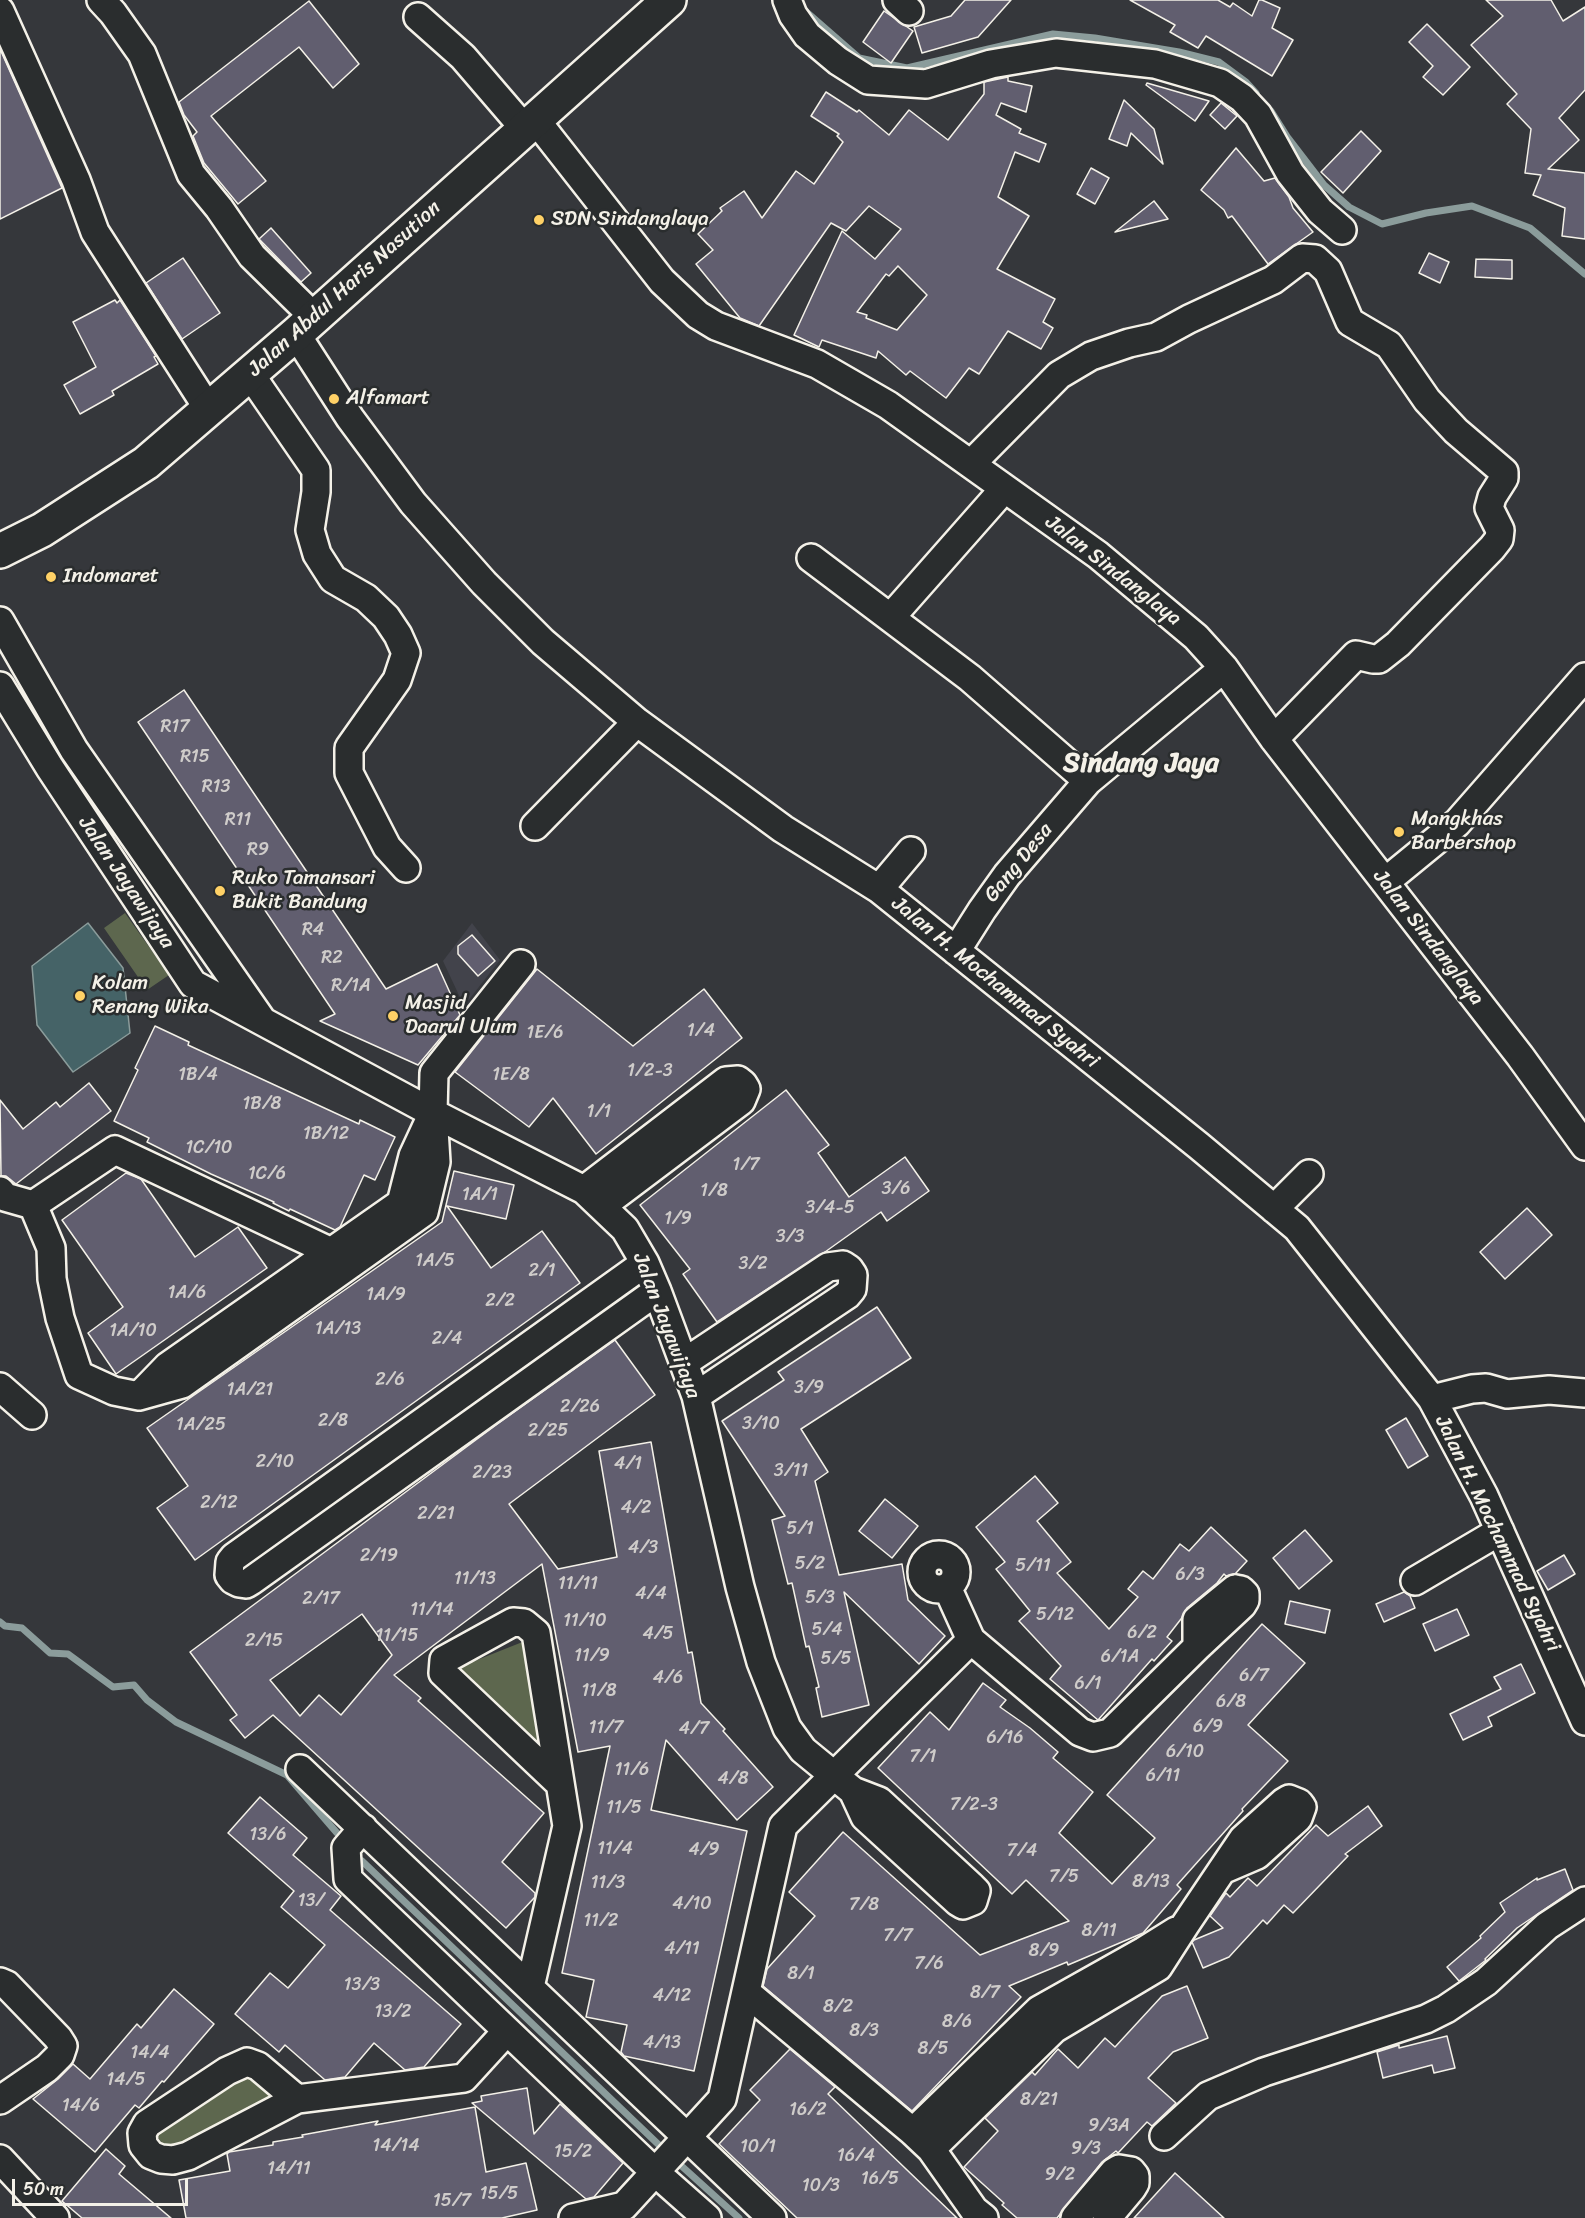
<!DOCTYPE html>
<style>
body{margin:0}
#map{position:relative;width:1585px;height:2218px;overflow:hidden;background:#35373b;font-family:Sriracha,sans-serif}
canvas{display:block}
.scale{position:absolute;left:12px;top:2179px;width:176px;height:27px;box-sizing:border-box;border:3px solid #f4f1e8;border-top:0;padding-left:8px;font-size:18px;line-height:21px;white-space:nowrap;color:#f4f1e8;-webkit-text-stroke:4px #2a2d2e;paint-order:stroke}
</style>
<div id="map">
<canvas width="1585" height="2218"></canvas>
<div class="scale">50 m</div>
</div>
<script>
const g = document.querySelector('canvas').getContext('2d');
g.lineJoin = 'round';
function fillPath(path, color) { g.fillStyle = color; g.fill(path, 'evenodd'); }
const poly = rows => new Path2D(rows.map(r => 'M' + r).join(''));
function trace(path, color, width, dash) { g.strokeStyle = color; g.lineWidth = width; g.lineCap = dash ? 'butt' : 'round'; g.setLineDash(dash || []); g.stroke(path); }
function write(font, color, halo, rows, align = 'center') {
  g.font = font + ' Sriracha,sans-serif'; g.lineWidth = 5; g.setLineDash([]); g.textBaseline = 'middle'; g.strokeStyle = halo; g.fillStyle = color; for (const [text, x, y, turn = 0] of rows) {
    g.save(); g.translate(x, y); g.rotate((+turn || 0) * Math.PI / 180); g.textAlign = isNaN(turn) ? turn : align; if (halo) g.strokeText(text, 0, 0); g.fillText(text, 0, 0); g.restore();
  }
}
fillPath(poly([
 [472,923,500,960,464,1006,443,961]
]), '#42434b');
fillPath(poly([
 [125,913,169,975,147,990,104,928],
 [525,1641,543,1748,457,1668],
 [239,2078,249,2078,272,2097,176,2149,165,2147,156,2135,159,2125]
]), '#5d674e');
const water = poly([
 [88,923,123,968,130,1033,73,1072,37,1025,32,966,88,923]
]);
fillPath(water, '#456367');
trace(water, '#8b9c9b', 1.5);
trace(poly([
 [804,10,859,58,907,68,1053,34,1095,38,1179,52,1219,62,1246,82,1256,93],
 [1271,111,1288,138,1324,185,1349,207,1382,224,1426,213,1472,206,1530,228,1585,274],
 [0,1622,5,1626,22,1628,50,1653,68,1654,113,1687,134,1685,147,1700,176,1722,287,1775,337,1833],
 [362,1861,659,2145],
 [676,2161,739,2218]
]), '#8b9c9b', 7);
const building = poly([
 [965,0,1011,0,978,37,922,53,914,27,951,16,965,0],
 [1130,0,1218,0,1230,7,1233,3,1252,16,1259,0,1262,0,1280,8,1272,28,1293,40,1272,76,1206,36,1198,48,1170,32,1175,25,1130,0],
 [1486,0,1551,0,1563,21,1585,7,1585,90,1559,118,1579,140,1548,169,1585,173,1585,239,1562,236,1565,208,1533,195,1541,175,1525,173,1531,129,1507,104,1517,94,1471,45,1503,16,1486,0],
 [309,1,359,64,333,88,299,47,211,116,266,181,238,204,204,163,193,136,197,132,184,115,179,102,309,1],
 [884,11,913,31,891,63,863,42,884,11],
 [1427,24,1470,67,1443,95,1423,77,1433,66,1409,42,1427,24],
 [0,49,62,188,0,219,0,49],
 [1008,77,1008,81,1032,86,1026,112,1001,103,996,115,1021,129,1019,133,1046,144,1039,162,1015,152,998,197,1029,216,997,269,1055,299,1043,322,1053,328,1041,349,1008,331,979,374,969,368,946,398,910,371,906,375,878,351,876,358,822,340,819,347,794,335,842,231,875,259,901,229,869,206,846,231,831,223,759,326,740,318,696,264,713,250,698,234,722,211,720,208,744,191,762,218,796,171,814,184,843,142,837,136,839,134,811,116,826,92,857,112,859,110,889,135,909,110,948,140,984,94,984,82,1008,77],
 [898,266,927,295,897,330,866,318,867,315,857,312,886,274,889,276,898,266],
 [1147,83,1209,101,1195,121,1146,85,1147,83],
 [1124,100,1154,129,1163,164,1131,133,1127,146,1109,139,1124,100],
 [1221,103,1237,116,1225,129,1210,115,1221,103],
 [1361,131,1381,151,1343,193,1321,172,1361,131],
 [1236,148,1264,181,1275,178,1289,197,1293,208,1313,232,1268,264,1232,216,1228,218,1224,210,1201,190,1236,148],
 [1091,168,1109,178,1095,204,1077,194,1091,168],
 [1154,201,1168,219,1115,232,1154,201],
 [271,228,311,273,301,282,259,239,271,228],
 [1429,253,1449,262,1440,283,1419,273,1429,253],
 [183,258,220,313,182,339,146,283,183,258],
 [1476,259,1512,260,1512,279,1475,277,1476,259],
 [115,300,117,303,120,300,156,356,154,357,158,364,112,391,114,395,80,414,64,385,96,367,73,322,115,300],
 [184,690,386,989,437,964,460,1015,418,1065,320,1021,335,1014,138,722,184,690],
 [472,935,495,961,478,976,458,954,458,946,472,935],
 [537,969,633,1046,704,989,742,1038,596,1154,553,1098,529,1127,455,1072,537,969],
 [155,1026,189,1042,188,1045,227,1063,359,1124,360,1120,395,1137,375,1180,364,1175,340,1227,335,1230,290,1209,289,1211,273,1203,274,1202,211,1174,147,1142,149,1138,114,1121,138,1070,135,1068,155,1026],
 [89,1083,111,1111,16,1184,6,1176,1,1176,0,1100,23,1129,56,1102,60,1107,89,1083],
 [786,1090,829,1145,818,1153,849,1197,905,1157,929,1191,887,1221,881,1212,825,1252,717,1322,683,1274,690,1269,640,1205,786,1090],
 [454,1171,514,1185,506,1219,447,1206,491,1268,542,1231,580,1283,195,1560,157,1508,188,1486,147,1428,442,1222,454,1171],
 [126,1173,141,1179,195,1257,238,1227,267,1268,116,1374,88,1333,123,1307,62,1220,126,1173],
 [1527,1208,1552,1235,1505,1279,1480,1252,1527,1208],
 [877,1307,911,1358,801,1429,828,1472,815,1481,839,1575,902,1564,908,1600,945,1636,919,1664,844,1592,869,1705,822,1717,816,1688,819,1687,809,1646,806,1647,792,1583,788,1584,772,1520,785,1516,722,1421,784,1380,778,1372,877,1307],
 [615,1340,655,1395,509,1504,558,1569,617,1557,599,1451,651,1442,688,1653,692,1652,701,1703,725,1729,723,1731,773,1787,737,1820,666,1740,651,1810,747,1831,694,2071,624,2056,621,2052,627,2025,586,2017,594,1980,562,1973,610,1746,578,1752,542,1564,394,1675,421,1698,418,1701,544,1813,502,1862,535,1893,535,1897,506,1928,273,1715,245,1738,230,1720,237,1715,190,1652,496,1425,615,1340],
 [362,1614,392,1655,341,1715,319,1695,300,1716,270,1680,362,1614],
 [1406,1418,1428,1456,1408,1468,1386,1430,1406,1418],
 [1035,1476,1058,1503,1037,1521,1071,1562,1057,1573,1109,1629,1138,1597,1128,1589,1143,1571,1153,1579,1180,1544,1189,1551,1211,1527,1247,1561,1235,1574,1226,1576,1224,1574,1217,1583,1187,1608,1181,1619,1167,1637,1172,1641,1154,1661,1152,1659,1098,1720,1050,1679,1061,1666,1019,1621,1030,1611,996,1569,1005,1562,976,1527,1035,1476],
 [885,1499,918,1526,892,1558,859,1531,885,1499],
 [1305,1530,1332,1561,1299,1589,1273,1558,1305,1530],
 [1564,1555,1575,1574,1548,1590,1537,1571,1564,1555],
 [1404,1592,1410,1596,1415,1608,1384,1622,1376,1604,1404,1592],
 [1290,1601,1330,1610,1325,1633,1285,1624,1290,1601],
 [1457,1609,1469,1635,1435,1651,1423,1624,1457,1609],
 [1262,1624,1305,1663,1248,1725,1288,1761,1242,1809,1243,1811,1177,1885,1181,1889,1143,1933,1068,1965,1067,1962,1009,1986,1021,1997,912,2111,763,1986,767,1969,815,1916,789,1892,843,1832,980,1955,1069,1921,1026,1880,1012,1894,878,1768,930,1712,949,1730,983,1683,1006,1700,1000,1707,1030,1728,1058,1752,1053,1758,1093,1792,1059,1833,1112,1884,1155,1838,1107,1795,1262,1624],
 [1521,1664,1535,1693,1488,1717,1492,1726,1463,1740,1450,1714,1501,1689,1494,1677,1521,1664],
 [260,1797,307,1838,293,1855,341,1896,330,1910,461,2024,424,2067,405,2070,374,2043,345,2077,325,2080,285,2045,279,2052,235,2014,270,1973,288,1988,325,1945,281,1907,294,1891,228,1833,260,1797],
 [1368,1806,1382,1826,1345,1854,1348,1856,1293,1913,1284,1905,1267,1924,1263,1920,1229,1957,1203,1968,1192,1942,1194,1940,1223,1928,1210,1916,1226,1893,1230,1897,1248,1878,1257,1886,1316,1825,1328,1836,1368,1806],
 [1565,1869,1573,1890,1517,1928,1485,1959,1486,1960,1459,1981,1447,1967,1481,1938,1480,1936,1505,1912,1500,1903,1537,1878,1537,1880,1565,1869],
 [1187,1986,1208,2038,1173,2052,1148,2078,1176,2103,1152,2126,1147,2122,1118,2153,1116,2151,1102,2162,1057,2218,1017,2218,1002,2205,1004,2203,964,2167,998,2131,985,2118,1032,2072,1035,2075,1058,2049,1078,2068,1105,2038,1115,2047,1162,1996,1187,1986],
 [174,1989,214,2024,164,2082,162,2081,139,2108,135,2105,95,2152,33,2099,58,2079,73,2064,90,2079,137,2024,141,2028,174,1989],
 [1447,2036,1455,2068,1434,2073,1432,2065,1383,2078,1377,2052,1399,2045,1399,2048,1447,2036],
 [790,2049,835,2087,828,2094,957,2218,797,2218,719,2144,760,2100,750,2090,790,2049],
 [527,2088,534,2134,560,2104,623,2163,594,2197,586,2199,472,2103,482,2101,481,2096,527,2088],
 [475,2107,486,2172,526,2163,537,2210,502,2218,186,2218,179,2180,230,2171,227,2154,229,2152,273,2145,273,2142,303,2137,302,2135,378,2121,375,2125,475,2107],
 [106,2149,125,2166,119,2174,171,2218,82,2218,62,2201,106,2149],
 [1175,2173,1224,2218,1134,2218,1175,2173]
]);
fillPath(building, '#615e6f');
trace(building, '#f4f1e8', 1.5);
const minor = poly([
 [101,0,113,13,142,54,191,174,219,208,252,256,315,318],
 [787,0,793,15,807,35,838,61,868,80,926,84,991,64,1056,53,1155,64,1220,83,1242,98,1258,115,1290,173,1320,211,1342,230],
 [897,0,909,11],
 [0,11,76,180,95,232,209,410],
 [418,17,463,57,524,128],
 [535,119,662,281,698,315,716,326,817,364,888,405,1098,555,1196,637,1224,668,1274,739,1520,1056,1585,1146],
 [296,334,350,418,413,503,484,583,543,642,637,722,783,829,879,889,1199,1146,1297,1228,1432,1399,1484,1496,1585,1721],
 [250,374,316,470,316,492,310,530,317,554,333,579,366,598,386,617,398,635,406,653,397,680,349,748,349,773,387,847,406,868],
 [971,464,1059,375,1091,356,1129,343,1156,337,1189,319,1273,280,1302,258,1315,259,1328,271,1350,322,1389,345,1427,400,1456,431,1504,472,1504,478,1492,497,1489,508,1500,530,1499,539,1492,548,1398,644,1379,659,1373,659,1356,655,1274,739],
 [811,558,970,678,1088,781,1224,668],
 [891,617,1004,489],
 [0,621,74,750,261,1019],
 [0,686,50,768,193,984,433,1113,584,1190,625,1229,645,1263,657,1291,696,1396,740,1587,761,1662,787,1728,803,1750,853,1791,879,1801,972,1887,976,1891,973,1901,963,1905,958,1902,865,1817,853,1791],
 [535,826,637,722],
 [1385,882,1457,823,1585,677],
 [879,889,911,851],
 [956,951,982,910,1007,875,1088,781],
 [433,1113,436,1162,424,1212,182,1384,139,1396,168,1366,401,1203,413,1156,433,1113],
 [433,1113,434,1073,521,964],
 [584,1190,726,1081,738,1080,743,1084,746,1089,741,1101,603,1205],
 [0,1191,5,1197,33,1205,51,1248,52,1279,60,1318,79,1375,114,1391,139,1396],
 [33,1205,115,1150,344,1258],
 [1274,1209,1309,1174],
 [645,1263,234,1557,230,1562,229,1575,233,1580,239,1583,246,1584,251,1581,657,1291],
 [685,1362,828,1267,843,1265,849,1269,853,1275,852,1289,847,1295,696,1396],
 [0,1387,32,1415],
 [1432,1399,1472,1389,1486,1388,1507,1394,1549,1390,1585,1393],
 '922 1572a17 17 0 1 1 34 0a17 17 0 1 1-34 0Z',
 [1415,1581,1500,1531],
 [1235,1589,1241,1590,1245,1594,1245,1600,1242,1605,1197,1647,1197,1620,1235,1589],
 [971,1640,1080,1732,1093,1737,1110,1733,1197,1647],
 [300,1769,772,2218],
 [363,1828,346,1848,348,1879,655,2172,707,2218],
 [0,1982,7,1985,58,2038,63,2046,60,2055,47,2068,0,2100],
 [530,1987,567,1826,536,1633,524,1623,513,1622,444,1660,443,1673,560,1784],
 [746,1992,913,2132,931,2149,974,2210,984,2218],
 [297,2099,258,2066,247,2062,227,2071,147,2124,142,2133,143,2145,151,2155,161,2159,173,2160,188,2156,297,2099,464,2078,507,2031],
 [913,2132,1039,2010,1144,1951,1176,1931],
 [1164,2136,1208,2096,1264,2072,1426,2019,1446,2009,1486,1982,1547,1926,1585,1901],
 [931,2149,1054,2029,1158,1967,1185,1925,1222,1870,1243,1839,1284,1802,1289,1799,1299,1803,1302,1807,1298,1818,1257,1855,1222,1870],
 [0,2159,55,2218],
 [573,2218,624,2206,722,2099,783,1826,971,1640,947,1587],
 [1075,2218,1114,2172,1119,2169,1131,2171,1135,2176,1135,2183,1132,2188,1107,2218]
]);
const highway = poly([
 [0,551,42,530,146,463,296,334,669,0]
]);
trace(minor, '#f4f1e8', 32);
trace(highway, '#f4f1e8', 38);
trace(minor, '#2a2d2e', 27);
trace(highway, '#2a2d2e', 33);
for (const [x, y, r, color] of [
 [539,220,6,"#ffd166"],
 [334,399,6,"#ffd166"],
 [51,577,6,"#ffd166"],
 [1399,832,6,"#ffd166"],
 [220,891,6,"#ffd166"],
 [80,996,6,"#ffd166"],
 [393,1016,6,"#ffd166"]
]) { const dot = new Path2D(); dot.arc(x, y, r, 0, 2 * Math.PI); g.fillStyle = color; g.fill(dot); trace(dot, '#2a2d2e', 2); }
write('18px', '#cfccca', null, [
 ["R17",175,727],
 ["R15",195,757],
 ["R13",216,787],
 ["R11",238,820],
 ["R9",258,850],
 ["R4",313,930],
 ["R2",332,958],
 ["R/1A",351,986],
 ["1/4",701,1031],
 ["1E/6",545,1033],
 ["1/2-3",650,1071],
 ["1B/4",198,1075],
 ["1E/8",511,1075],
 ["1B/8",262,1104],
 ["1/1",599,1112],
 ["1B/12",326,1134],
 ["1C/10",209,1148],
 ["1/7",746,1165],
 ["1C/6",267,1174],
 ["3/6",896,1189],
 ["1/8",714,1191],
 ["1A/1",480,1195],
 ["3/4-5",830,1208],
 ["1/9",678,1219],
 ["3/3",790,1237],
 ["1A/5",435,1261],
 ["3/2",753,1264],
 ["2/1",542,1271],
 ["1A/6",187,1293],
 ["1A/9",386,1295],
 ["2/2",500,1301],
 ["1A/13",338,1329],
 ["1A/10",133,1331],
 ["2/4",447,1339],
 ["2/6",390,1380],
 ["3/9",809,1388],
 ["1A/21",250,1390],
 ["2/26",580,1407],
 ["2/8",333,1421],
 ["3/10",761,1424],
 ["1A/25",201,1425],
 ["2/25",548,1431],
 ["2/10",275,1462],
 ["4/1",628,1464],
 ["3/11",791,1471],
 ["2/23",492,1473],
 ["2/12",219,1503],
 ["4/2",636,1508],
 ["2/21",436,1514],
 ["5/1",800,1529],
 ["4/3",643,1548],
 ["2/19",379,1556],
 ["5/2",810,1564],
 ["5/11",1033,1566],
 ["6/3",1190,1575],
 ["11/13",475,1579],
 ["11/11",578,1584],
 ["4/4",651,1594],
 ["5/3",820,1598],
 ["2/17",321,1599],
 ["11/14",432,1610],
 ["5/12",1055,1615],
 ["11/10",585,1621],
 ["5/4",827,1630],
 ["6/2",1142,1633],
 ["4/5",658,1634],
 ["11/15",397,1636],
 ["2/15",264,1641],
 ["11/9",592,1656],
 ["6/1A",1120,1657],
 ["5/5",836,1659],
 ["6/7",1254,1676],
 ["4/6",668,1678],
 ["6/1",1088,1684],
 ["11/8",599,1691],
 ["6/8",1231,1702],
 ["6/9",1208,1727],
 ["11/7",606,1728],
 ["4/7",694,1729],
 ["6/16",1005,1738],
 ["6/10",1185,1752],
 ["7/1",923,1757],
 ["11/6",632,1770],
 ["6/11",1163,1776],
 ["4/8",733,1779],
 ["7/2-3",974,1805],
 ["11/5",624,1808],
 ["13/6",268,1835],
 ["11/4",615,1849],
 ["4/9",704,1850],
 ["7/4",1022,1851],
 ["7/5",1064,1877],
 ["8/13",1151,1882],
 ["11/3",608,1883],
 ["13/",311,1901],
 ["4/10",692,1904],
 ["7/8",864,1905],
 ["11/2",601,1921],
 ["8/11",1099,1931],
 ["7/7",898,1936],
 ["4/11",682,1949],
 ["8/9",1044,1951],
 ["7/6",929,1964],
 ["8/1",801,1974],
 ["13/3",362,1985],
 ["8/7",985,1993],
 ["4/12",672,1996],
 ["8/2",838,2007],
 ["13/2",393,2012],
 ["8/6",957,2022],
 ["8/3",864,2031],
 ["4/13",662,2043],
 ["8/5",933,2049],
 ["14/4",150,2053],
 ["14/5",126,2080],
 ["8/21",1039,2100],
 ["14/6",81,2106],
 ["16/2",808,2110],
 ["9/3A",1109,2126],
 ["14/14",396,2146],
 ["10/1",758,2147],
 ["9/3",1086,2149],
 ["15/2",573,2152],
 ["16/4",856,2156],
 ["14/11",289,2169],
 ["9/2",1060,2175],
 ["16/5",880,2179],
 ["10/3",821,2186],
 ["15/5",499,2194],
 ["15/7",452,2201]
]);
write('21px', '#f4f1e8', '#2a2d2e', [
 ["SDN Sindanglaya",551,220],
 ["Alfamart",346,399],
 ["Indomaret",63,577],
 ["Mangkhas",1411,820],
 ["Barbershop",1411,844],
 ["Ruko Tamansari",232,879],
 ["Bukit Bandung",232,903],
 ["Kolam",92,984],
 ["Renang Wika",92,1008],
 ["Masjid",405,1004],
 ["Daarul Ulum",405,1028]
], 'left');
write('21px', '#f4f1e8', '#2a2d2e', [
 ["Jalan Abdul Haris Nasution",345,289,-42],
 ["Jalan Sindanglaya",1113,571,38],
 ["Gang Desa",1019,863,-51],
 ["Jalan Jayawijaya",126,883,56],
 ["Jalan Sindanglaya",1428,938,52],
 ["Jalan H. Mochammad Syahri",995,983,39],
 ["Jalan Jayawijaya",666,1326,69],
 ["Jalan H. Mochammad Syahri",1497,1534,64]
]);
write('bold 27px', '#f4f1e8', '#2a2d2e', [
 ["Sindang Jaya",1141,764]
]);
</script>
